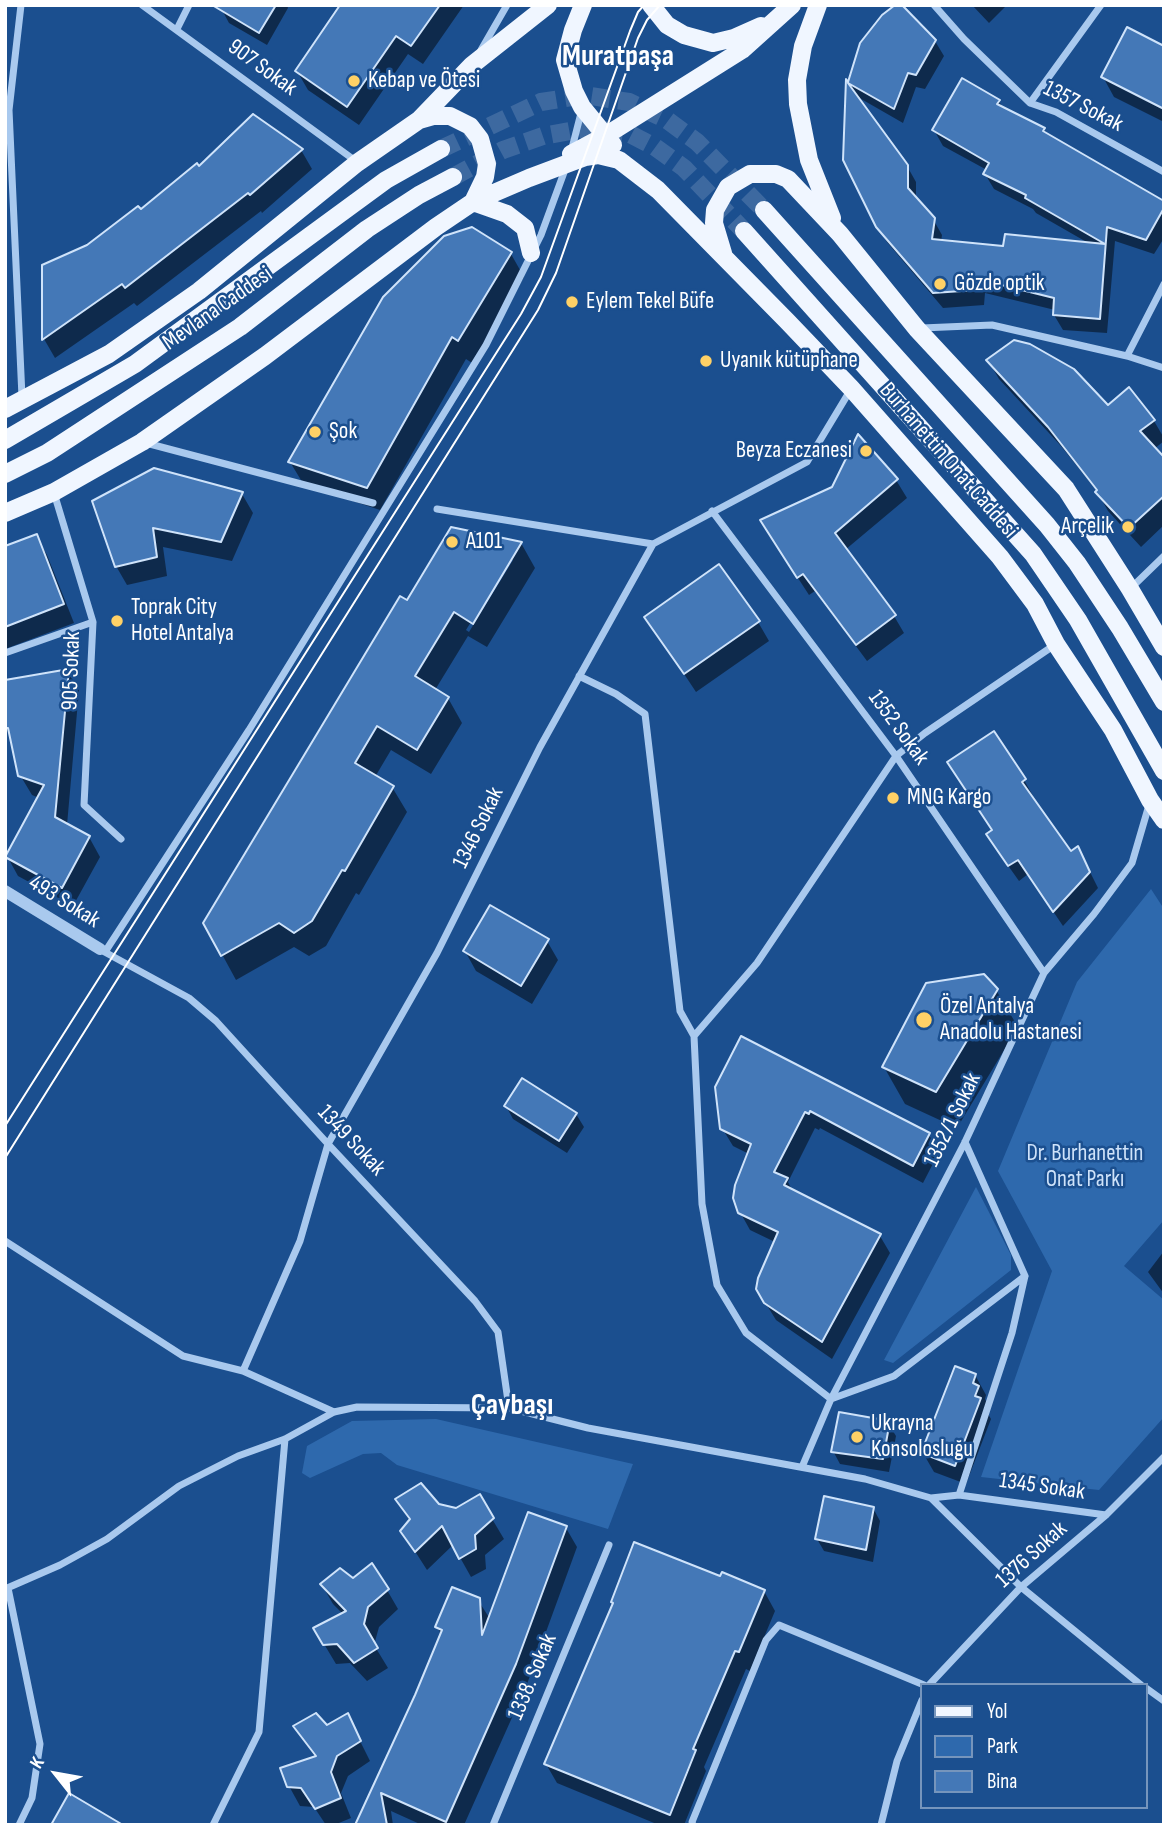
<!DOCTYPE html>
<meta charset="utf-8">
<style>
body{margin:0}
#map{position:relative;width:1169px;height:1830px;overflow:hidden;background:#1b4f8f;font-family:"Sofia Sans Condensed",sans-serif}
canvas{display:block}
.frame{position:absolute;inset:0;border:7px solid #fff;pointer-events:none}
.legend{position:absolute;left:920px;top:1683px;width:228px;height:126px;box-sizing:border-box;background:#1b4f8f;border:2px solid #7695bc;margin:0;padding:9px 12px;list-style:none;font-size:21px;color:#fff}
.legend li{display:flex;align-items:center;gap:14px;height:35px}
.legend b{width:35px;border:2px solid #7695bc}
.north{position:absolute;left:21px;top:1739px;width:70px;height:70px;-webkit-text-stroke:5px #1b4f8f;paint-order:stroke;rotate:301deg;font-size:19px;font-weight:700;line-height:28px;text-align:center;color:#fff}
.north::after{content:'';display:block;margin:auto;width:24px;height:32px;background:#fff;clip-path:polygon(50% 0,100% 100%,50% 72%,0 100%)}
</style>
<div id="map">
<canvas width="1169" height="1830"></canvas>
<div class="frame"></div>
<ul class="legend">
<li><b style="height:9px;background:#f0f6ff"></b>Yol</li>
<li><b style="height:19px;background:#2e69ad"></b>Park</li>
<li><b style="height:19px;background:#4478b7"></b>Bina</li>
</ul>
<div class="north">K</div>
</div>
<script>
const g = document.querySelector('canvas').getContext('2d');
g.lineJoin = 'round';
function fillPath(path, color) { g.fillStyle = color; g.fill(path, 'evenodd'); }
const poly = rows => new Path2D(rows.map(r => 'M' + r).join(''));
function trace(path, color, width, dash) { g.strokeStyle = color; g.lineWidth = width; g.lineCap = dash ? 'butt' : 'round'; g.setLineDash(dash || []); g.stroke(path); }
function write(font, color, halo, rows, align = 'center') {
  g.font = font + ' "Sofia Sans Condensed",sans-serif'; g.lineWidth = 5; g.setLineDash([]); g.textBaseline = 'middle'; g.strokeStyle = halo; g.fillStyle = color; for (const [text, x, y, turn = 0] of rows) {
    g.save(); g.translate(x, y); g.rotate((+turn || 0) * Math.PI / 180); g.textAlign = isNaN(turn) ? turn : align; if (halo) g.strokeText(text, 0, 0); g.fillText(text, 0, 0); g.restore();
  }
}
fillPath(poly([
 [1151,889,1164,909,1164,1220,1124,1266,1164,1300,1164,1417,1099,1490,981,1477,1052,1271,998,1171,1077,982],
 [976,1187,1011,1255,1011,1270,893,1363,884,1360],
 [436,1419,633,1464,608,1529,397,1465,381,1453,363,1454,310,1478,302,1473,307,1446,352,1421]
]), '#2e69ad');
fillPath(poly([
 [225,5,287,5,288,8,267,45,229,23,222,10],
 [344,5,464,5,423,64,408,54,359,125,308,90,297,71],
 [972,5,1007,5,989,23],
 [935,41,944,56,925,89,916,87,903,123,856,96,907,166,916,182,916,200,933,219,942,235,941,242,1004,248,1090,244,1036,213,1033,209,994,189,985,174,987,170,943,146,934,130,999,101,1003,109,1044,129,1048,136,1164,203,1164,238,1154,254,1115,241,1107,333,1063,330,1054,315,1055,310,985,293,984,305,943,308,887,242,877,226,848,86,862,44],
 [1164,48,1164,122,1114,97,1103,77],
 [301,150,312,169,262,213,261,211,137,306,134,303,55,358,44,339,44,266,87,247,199,168],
 [511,254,524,277,472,363,466,359,380,510,304,485,290,462],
 [988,360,1107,407,1154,421,1164,438,1164,441,1154,449,1164,459,1164,525,1141,547,1108,511,1097,491,1061,446,999,379],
 [896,480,907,498,845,550,894,616,904,633,867,661,815,591,809,595,772,538],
 [242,494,253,513,232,561,163,547,167,576,127,585,116,566,94,502],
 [36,536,47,555,74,623,5,649,5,548],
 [521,543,535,568,487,647,468,636,435,690,448,698,462,723,431,774,391,750,375,777,392,787,407,812,359,895,356,893,326,946,309,956,294,947,236,980,205,923,407,603],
 [509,560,513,560,469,632,466,630],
 [647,618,758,622,769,641,696,692],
 [68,671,79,690,67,825,89,837,100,857,73,906,18,876,7,856,39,798,32,795,20,775,8,728],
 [993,734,1024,780,1033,796,1031,797,1070,854,1086,864,1098,888,1063,926,1028,874,1019,881,997,850,994,831],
 [547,941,558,960,532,1004,476,971,465,951],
 [996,990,1018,1027,957,1128,905,1104,884,1067],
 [522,1080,576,1114,584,1127,567,1153,513,1119,506,1106],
 [717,1087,929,1135,939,1152,923,1183,820,1128,819,1130,815,1128,788,1182,793,1192,880,1236,890,1253,832,1359,776,1320,757,1289,775,1242,750,1230,740,1212,749,1154,733,1146,722,1128],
 [1164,1251,1164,1294,1148,1272],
 [975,1375,986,1395,985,1399,989,1407,987,1412,991,1419,966,1484,934,1472,923,1453],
 [888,1423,896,1436,889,1472,840,1464,833,1451],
 [479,1497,504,1539,485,1555,486,1569,471,1577,453,1545,427,1570,402,1531,410,1521,397,1500,457,1510],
 [873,1508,880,1521,873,1562,824,1551,817,1539],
 [566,1528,577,1547,527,1684,464,1825,422,1825,391,1811,393,1825,357,1825,417,1695,442,1635,437,1627,478,1600,490,1619],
 [721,1578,764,1591,775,1611,750,1671,746,1669,704,1767,706,1771,684,1825,659,1825,557,1783,546,1764],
 [353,1580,387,1590,398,1609,379,1627,374,1645,388,1668,367,1681,350,1663,336,1664,315,1629,343,1614,333,1604,322,1585],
 [347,1715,370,1761,348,1776,341,1793,351,1818,334,1825,326,1825,314,1807,300,1806,289,1786,316,1758,295,1727,326,1728]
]), '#0007');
const building = poly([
 [212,5,276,5,259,33,212,5],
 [340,5,440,5,411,46,396,36,347,107,295,71,340,5],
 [895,5,902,5,936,40,916,75,908,73,894,109,848,83,908,165,908,188,935,218,932,239,1003,246,1005,234,1105,244,1025,198,1026,195,983,174,989,163,932,130,962,78,1000,100,997,104,1045,128,1043,131,1164,201,1164,208,1146,240,1107,227,1100,319,1053,315,1054,298,977,279,976,290,933,293,876,227,843,160,846,79,848,82,860,43,882,15,895,5],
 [1127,27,1164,46,1164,109,1101,77,1127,27],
 [253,114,303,149,250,195,248,193,125,288,122,284,42,340,42,265,87,245,138,206,141,209,197,163,199,166,253,114],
 [472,227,512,252,458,341,452,337,367,488,288,462,383,297,444,236,472,227],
 [1014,340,1030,344,1074,369,1108,405,1129,387,1155,420,1140,431,1164,457,1164,496,1129,528,1095,492,1097,490,1048,427,986,360,1014,340],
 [858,434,898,479,835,533,896,615,856,645,803,574,797,578,760,520,832,487,858,434],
 [154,468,243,492,221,542,153,528,157,557,115,567,92,501,154,468],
 [451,527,522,542,473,624,454,612,415,676,449,697,417,750,377,726,355,763,394,786,345,871,342,870,312,921,294,933,279,923,221,956,203,923,400,596,407,600,451,527],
 [37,534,64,604,5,627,5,546,37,534],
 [719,564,760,621,684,674,644,617,719,564],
 [69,669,55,817,90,836,62,888,5,857,44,785,18,776,8,728,5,728,5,680,69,669],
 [994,731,1026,779,1022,782,1071,851,1078,846,1090,872,1053,912,1018,860,1008,866,986,834,992,830,947,762,994,731],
 [490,905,549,939,521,986,463,951,490,905],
 [984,974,998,989,936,1092,882,1067,926,983,984,974],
 [741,1036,930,1133,913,1166,810,1111,809,1114,805,1112,774,1172,788,1178,784,1185,881,1234,822,1342,764,1303,756,1289,758,1278,778,1232,738,1213,733,1198,735,1185,751,1144,720,1129,715,1087,741,1036],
 [522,1078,577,1113,559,1141,504,1106,522,1078],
 [955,1366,976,1374,973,1383,979,1386,975,1396,981,1398,955,1466,921,1453,955,1366],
 [839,1412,890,1421,883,1459,831,1452,839,1412],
 [421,1483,439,1504,456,1508,480,1494,494,1518,475,1535,476,1549,459,1559,442,1526,415,1552,400,1531,410,1519,395,1499,421,1483],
 [824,1496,874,1507,866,1550,815,1539,824,1496],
 [528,1512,567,1526,516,1664,446,1822,381,1793,387,1825,355,1825,415,1695,442,1630,435,1627,452,1587,480,1598,482,1635,528,1512],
 [634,1542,720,1576,722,1572,765,1590,739,1652,735,1651,693,1749,696,1750,670,1815,544,1764,613,1603,611,1602,634,1542],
 [372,1563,389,1589,368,1607,364,1624,378,1648,354,1663,337,1644,323,1645,313,1628,346,1611,320,1584,340,1568,353,1578,372,1563],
 [316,1713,327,1725,348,1713,361,1741,337,1756,331,1772,341,1798,315,1809,301,1788,287,1787,280,1768,316,1756,293,1726,316,1713],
 [69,1793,123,1825,51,1825,69,1793]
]);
fillPath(building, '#4478b7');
trace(building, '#cfe3fa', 2);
trace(poly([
 [441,149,541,102,584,95,629,102,667,120,697,142,764,210],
 [453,177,503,150,543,136,586,128,628,133,655,147,684,168,744,231]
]), '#3d69a0', 18, [18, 9]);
trace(poly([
 [21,5,9,110,22,397],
 [142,5,357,162],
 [934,5,964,39,1030,103,1056,112,1164,172],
 [177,29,189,5],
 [481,50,507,5],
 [1030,103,1101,5],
 [571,152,582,109],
 [922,328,992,325,1127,356,1164,368],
 [1127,356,1164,284],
 [146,443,373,503],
 [54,493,93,622,84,805,121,839],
 [437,509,653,544],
 [712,511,896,756,1044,973],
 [1131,588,1164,556],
 [5,653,93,622],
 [579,676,616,694,645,714,680,1011,694,1036,702,1204,717,1285,746,1333,831,1399,894,1376,1025,1276],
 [101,950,189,998,216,1021,328,1144,475,1301,498,1332,509,1408],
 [105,952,249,730,486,345,541,235,566,167],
 [694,1036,757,963,896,756,925,733,1056,644],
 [5,1241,183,1356,243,1371,334,1412],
 [243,1371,300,1241,328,1144,437,953,540,747,653,544,807,462,851,389],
 [802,1467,831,1399,965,1142,1044,973,1094,914,1132,863,1149,805],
 [959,1495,1012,1333,1025,1276,965,1142],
 [931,1498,959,1495,1106,1515],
 [8,1588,40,1744,32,1798,19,1825],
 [5,1589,60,1565,107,1539,179,1486,238,1456,285,1439,334,1412,357,1407,509,1408,588,1428,865,1479,931,1498,1021,1587,1141,1685],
 [929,1685,1021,1587,1106,1515,1164,1457],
 [1146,1688,1164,1701],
 [213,1825,259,1732,285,1439],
 [493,1825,609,1545],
 [693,1825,692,1822,766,1640,779,1625,924,1685],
 [881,1825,897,1761,922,1700]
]), '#a9c9ee', 7);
trace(poly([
 [5,891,100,949]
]), '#a9c9ee', 12);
trace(poly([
 [583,5,573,30,565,60,574,91,582,107,613,145],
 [651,5,667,25,684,35,713,43,734,38,761,26],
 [818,5,803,46,797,80,798,104,809,160,832,218],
 [419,120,472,65,548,5],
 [571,154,605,136,742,50,792,5],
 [764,210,1047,525,1077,563,1120,628,1164,702],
 [744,231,1033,554,1078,620,1164,771],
 [723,253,714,223,715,210,728,187,750,174,776,174,788,179,840,234,917,329,1066,489,1130,589,1164,647],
 [5,409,109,354,199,291,357,163,419,120,433,116,450,116,470,126,480,139,487,164,485,177,473,202,507,214,525,228,531,253],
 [5,440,135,364,386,180,441,149],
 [5,474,47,453,240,327,367,229,419,195,453,177],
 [5,513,54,492,142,442,265,356,436,227,473,202,529,178,585,157,598,155,619,160,658,190,787,321,851,388,1000,557,1035,604,1056,644,1113,730,1150,800,1164,820]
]), '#f0f6ff', 18);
trace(poly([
 [5,1126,521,314,541,277,630,31,638,12,644,5],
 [5,1158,538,310,556,273,638,38,647,20,660,5]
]), '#fff', 2);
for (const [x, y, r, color] of [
 [354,81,7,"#ffd166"],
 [940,284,7,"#ffd166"],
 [572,302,7,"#ffd166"],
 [706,361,7,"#ffd166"],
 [315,432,7,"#ffd166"],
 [866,451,7,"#ffd166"],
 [1128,527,7,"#ffd166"],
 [452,542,7,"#ffd166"],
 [117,621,7,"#ffd166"],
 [893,798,7,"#ffd166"],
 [924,1020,9,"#ffd166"],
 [857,1437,7,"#ffd166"]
]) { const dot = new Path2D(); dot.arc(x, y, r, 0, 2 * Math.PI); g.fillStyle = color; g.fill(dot); trace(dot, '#1b4f8f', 2.5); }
write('23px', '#fff', '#1b4f8f', [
 ["907 Sokak",262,68,36],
 ["1357 Sokak",1083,107,27],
 ["Mevlana Caddesi",218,309,-35],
 ["Burhanettin Onat Caddesi",948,461,49],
 ["905 Sokak",72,671,-88],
 ["1352 Sokak",898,728,54],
 ["1346 Sokak",479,828,-64],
 ["493 Sokak",64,902,32],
 ["1352/1 Sokak",953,1120,-64],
 ["1349 Sokak",351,1141,47],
 ["1345 Sokak",1042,1487,8],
 ["1376 Sokak",1032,1555,-42],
 ["1338. Sokak",533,1677,-67]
]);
write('23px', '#fff', '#1b4f8f', [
 ["Kebap ve Ötesi",368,81],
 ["Gözde optik",954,284],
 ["Eylem Tekel Büfe",586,302],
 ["Uyanık kütüphane",720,361],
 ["Şok",329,432],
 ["Beyza Eczanesi",852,451,"right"],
 ["Arçelik",1114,527,"right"],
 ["A101",466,542],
 ["Toprak City",131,608],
 ["Hotel Antalya",131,634],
 ["MNG Kargo",907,798],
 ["Özel Antalya",940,1007],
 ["Anadolu Hastanesi",940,1033],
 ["Ukrayna",871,1424],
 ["Konsolosluğu",871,1450]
], 'left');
write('23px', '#cfe3fa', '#1b4f8f', [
 ["Dr. Burhanettin",1085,1154],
 ["Onat Parkı",1085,1180]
]);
write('bold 30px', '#fff', '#1b4f8f', [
 ["Muratpaşa",618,57],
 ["Çaybaşı",512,1406]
]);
</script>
